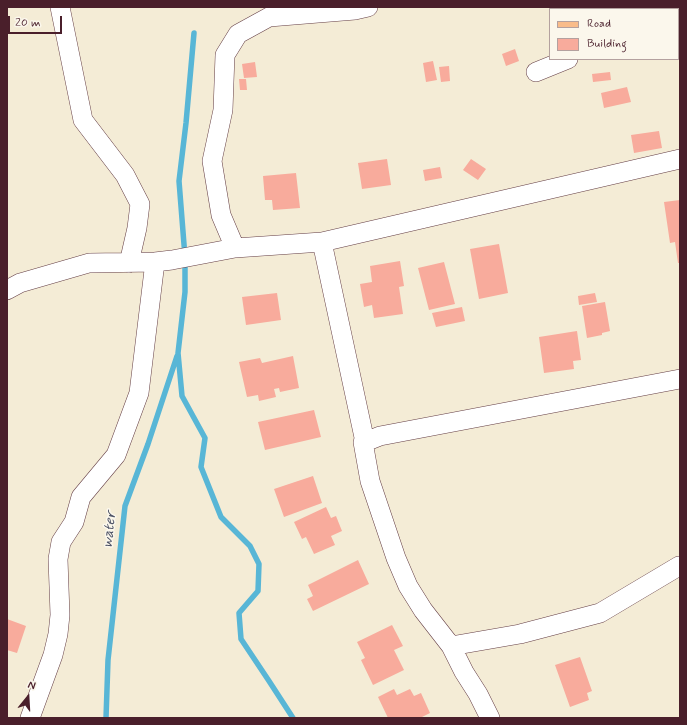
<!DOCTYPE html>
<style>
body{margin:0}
#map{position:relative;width:687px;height:725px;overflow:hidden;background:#f4ecd6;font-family:Mynerve,sans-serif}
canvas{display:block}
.frame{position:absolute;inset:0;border:8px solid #4a1f2b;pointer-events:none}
.legend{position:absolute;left:549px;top:8px;width:130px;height:52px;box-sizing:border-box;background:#fbf7ec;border:1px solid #b4a19f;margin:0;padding:5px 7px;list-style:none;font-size:12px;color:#4a1f2b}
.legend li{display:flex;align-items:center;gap:8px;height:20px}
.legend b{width:20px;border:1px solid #b4a19f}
.north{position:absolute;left:8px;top:677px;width:40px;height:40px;-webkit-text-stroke:3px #fbf7ec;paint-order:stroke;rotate:18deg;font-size:11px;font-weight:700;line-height:16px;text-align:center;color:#4a1f2b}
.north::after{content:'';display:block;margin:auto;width:14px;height:18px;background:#4a1f2b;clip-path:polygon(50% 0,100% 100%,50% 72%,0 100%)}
.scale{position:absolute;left:8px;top:16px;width:54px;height:18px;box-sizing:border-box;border:2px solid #4a1f2b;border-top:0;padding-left:5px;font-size:12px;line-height:14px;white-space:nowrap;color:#4a1f2b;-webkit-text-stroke:3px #fbf7ec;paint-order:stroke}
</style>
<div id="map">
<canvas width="687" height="725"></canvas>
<div class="frame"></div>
<ul class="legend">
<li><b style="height:5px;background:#f9bc8a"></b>Road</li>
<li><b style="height:11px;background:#f8ab9c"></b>Building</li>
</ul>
<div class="north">N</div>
<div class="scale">20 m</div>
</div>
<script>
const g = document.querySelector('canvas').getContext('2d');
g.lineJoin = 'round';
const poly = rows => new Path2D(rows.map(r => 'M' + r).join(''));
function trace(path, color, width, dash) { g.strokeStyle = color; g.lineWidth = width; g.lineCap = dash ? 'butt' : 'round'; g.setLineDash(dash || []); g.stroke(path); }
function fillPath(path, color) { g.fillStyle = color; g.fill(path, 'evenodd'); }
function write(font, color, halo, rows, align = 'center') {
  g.font = font + ' Mynerve,sans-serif'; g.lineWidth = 3; g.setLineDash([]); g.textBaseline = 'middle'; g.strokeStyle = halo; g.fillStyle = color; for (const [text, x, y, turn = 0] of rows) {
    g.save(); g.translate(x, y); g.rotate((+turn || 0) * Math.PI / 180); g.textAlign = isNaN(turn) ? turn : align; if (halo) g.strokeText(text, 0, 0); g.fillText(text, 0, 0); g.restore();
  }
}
trace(poly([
 [194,33,186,123,179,181,185,257,185,292,178,353,182,396,205,438,201,467,221,517,250,546,259,564,258,591,239,613,241,639,269,681,293,718],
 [106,718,108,660,125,506,148,444,177,356]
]), '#58b6d6', 5.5);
fillPath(poly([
 [515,49,519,61,506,66,502,54],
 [433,61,437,80,426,82,423,63],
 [255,62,257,77,244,78,242,64],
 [449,66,450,81,441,82,439,67],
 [610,72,611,80,593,82,592,74],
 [239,79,246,79,247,90,240,90],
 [627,87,631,102,604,108,601,93],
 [659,131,662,148,634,153,631,135],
 [387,159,391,185,362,189,358,163],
 [471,159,486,169,478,180,463,170],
 [440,167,442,178,425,181,423,170],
 [296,173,300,208,273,210,272,200,265,200,263,176],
 [680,200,680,263,678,263,675,242,670,243,664,202],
 [499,244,508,293,479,299,470,249],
 [400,261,404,286,399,287,403,314,374,318,372,305,364,307,360,284,372,282,370,266],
 [444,262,455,304,429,310,418,268],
 [277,293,281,320,246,325,242,297],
 [595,293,597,302,579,305,578,296],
 [605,302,610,331,602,333,602,335,587,338,582,306],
 [462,307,465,321,436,327,432,313],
 [577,331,581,360,573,361,574,369,544,373,539,337],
 [293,356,299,388,280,392,279,388,274,389,276,397,259,401,258,395,247,397,239,362,260,358,262,363],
 [314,410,321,437,265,450,258,422],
 [313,476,322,503,284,517,274,489],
 [326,507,331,518,336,516,342,531,331,536,335,545,314,554,306,537,302,539,294,522],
 [358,560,369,584,313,611,307,599,313,596,308,585],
 [7,619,26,626,17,653,7,650],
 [392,625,403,646,394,650,404,670,373,685,361,660,365,658,357,642],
 [580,657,592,691,587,693,589,700,570,707,555,665],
 [394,689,397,695,410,689,414,696,421,693,430,713,420,718,388,718,378,697]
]), '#f8ab9c');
const minor = poly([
 [60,7,83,120,125,175,140,204,137,228,129,263],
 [536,72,568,59],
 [322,242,365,442,363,442,370,481,396,558,408,586,423,610,451,646,464,672,478,694,490,718],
 [235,248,221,215,212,161,223,110,225,55,238,34,269,17,355,10,368,7],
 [7,290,20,283,89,263,155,262,172,260,235,248,322,242,680,159],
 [365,442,380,436,680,379],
 [451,646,520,634,600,613,679,566],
 [30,718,53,655,58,634,60,615,58,559,61,542,74,522,81,497,116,455,139,393,155,262]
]);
const major = poly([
 [664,7,666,9],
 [678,23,680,25]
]);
trace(minor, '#643e45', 20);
trace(major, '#643e45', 24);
trace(minor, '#fff', 19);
trace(major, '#f9bc8a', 22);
write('italic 15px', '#4f5467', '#fbf7ec', [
 ["water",110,530,-83]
]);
</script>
